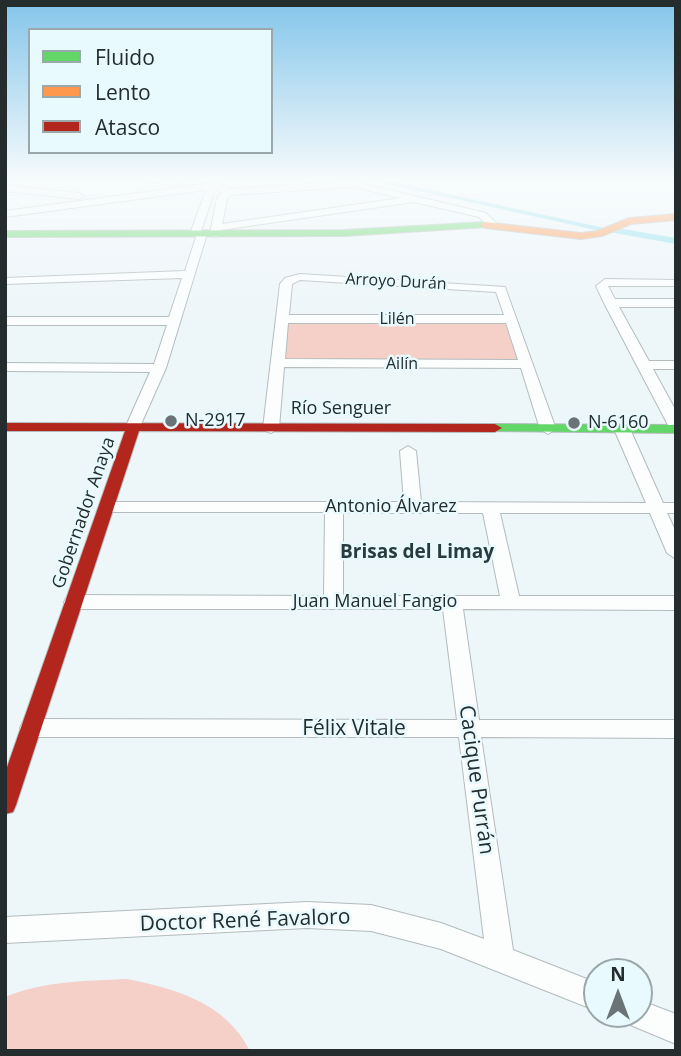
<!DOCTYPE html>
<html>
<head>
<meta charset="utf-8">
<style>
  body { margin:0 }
  #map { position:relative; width:681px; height:1056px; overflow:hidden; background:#edf6f9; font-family:"Open Sans",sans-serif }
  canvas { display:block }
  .frame { position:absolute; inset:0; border:7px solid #242c2e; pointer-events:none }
  .legend { position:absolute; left:28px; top:28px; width:245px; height:126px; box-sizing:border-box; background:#e8fafe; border:2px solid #9aa8ab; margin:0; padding:9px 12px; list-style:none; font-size:21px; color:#242c2e }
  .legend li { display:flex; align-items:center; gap:14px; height:35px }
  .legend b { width:35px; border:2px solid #9aa8ab }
  .north { position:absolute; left:583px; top:958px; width:70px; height:70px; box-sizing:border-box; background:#e8fafe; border:2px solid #9aa8ab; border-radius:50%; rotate:0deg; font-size:19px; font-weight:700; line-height:28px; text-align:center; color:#242c2e }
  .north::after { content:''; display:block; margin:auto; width:24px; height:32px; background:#6a7375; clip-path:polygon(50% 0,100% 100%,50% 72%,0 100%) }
</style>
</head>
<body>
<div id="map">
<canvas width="681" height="1056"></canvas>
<div class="frame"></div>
<ul class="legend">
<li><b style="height:9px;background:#63d668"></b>Fluido</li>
<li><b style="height:9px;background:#ff974d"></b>Lento</li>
<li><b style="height:9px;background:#b3261e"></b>Atasco</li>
</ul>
<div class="north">N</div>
</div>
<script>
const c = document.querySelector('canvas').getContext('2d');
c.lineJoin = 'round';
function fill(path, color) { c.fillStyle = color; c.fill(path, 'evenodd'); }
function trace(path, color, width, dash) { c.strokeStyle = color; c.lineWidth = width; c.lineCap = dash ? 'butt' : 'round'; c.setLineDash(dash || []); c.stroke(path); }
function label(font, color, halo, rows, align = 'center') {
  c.font = font + ' "Open Sans",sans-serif'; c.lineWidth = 5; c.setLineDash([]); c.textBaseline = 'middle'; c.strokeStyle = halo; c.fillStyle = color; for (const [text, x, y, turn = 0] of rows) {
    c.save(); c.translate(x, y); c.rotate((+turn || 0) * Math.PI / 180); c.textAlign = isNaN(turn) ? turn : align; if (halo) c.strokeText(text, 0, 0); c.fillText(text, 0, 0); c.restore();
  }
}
fill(new Path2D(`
  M289,322L505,323L518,360H285L286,324Z
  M127,979C177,989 226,1003 250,1051H5V997C43,981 86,981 127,979Z`), '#f4d0c9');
fill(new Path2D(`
  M370,180H383L605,228L600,231Z
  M612,227L676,238V244L609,232V228Z`), '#8ddeee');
const street = new Path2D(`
  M140,180H171L184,183L179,186Z
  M352,181L486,213L498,225L489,227L479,217L414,202L221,230L219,236L215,237L210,234L217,198L222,193L215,190L201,231L207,234L166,368L138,431L133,433L125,428L150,372L5,371V363L154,364L167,325H5V317H169L182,278L5,284V278L185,271L196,237L190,234L206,190L5,217V211L220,182L229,189ZM352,187L401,198L222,224L227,199L231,195Z
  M5,185L79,193L84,196L79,199L5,191Z
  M300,274L505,287L556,429L548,434L540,429L521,368L284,367L279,428L271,433L266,431L263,428L280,284L285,278ZM300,280L496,292L504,315H289L292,284ZM288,323H506L518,360L285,359Z
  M605,279L676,280V286H608L615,299H676V307H619L649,361H676V369H653L676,411V429L668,425L604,303L596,286Z
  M622,424L630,429L663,503H676V513H667L676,532V559L667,553L650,513H500L519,596H676V610L463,609L479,720H676V738L481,737L513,950L597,983V1011L441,949L371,931L307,928L5,943V917L307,902L371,905L441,923L484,939L459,737H31L23,734L20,728L23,722L31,719L457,720L443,609H74L67,607L64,602L67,597L74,595L324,596L325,512H107L99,507L107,502H404L400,451L408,446L416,451L421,502L646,503L614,429ZM343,513H483L500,596H343Z
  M639,1000L676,1014V1044L628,1024L623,1014H639Z`);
const fast = new Path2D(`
  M485,222L488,223V227L344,236L5,237V231L344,230Z
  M495,424L676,425V433L490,431L488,428Z`);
const slow = new Path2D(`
  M676,214V220L631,224L602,236L581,239L485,228L480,225L485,222L581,233L597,231L629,218Z`);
const jam = new Path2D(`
  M5,423L495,424L502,428L495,432L139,431L16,805L13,812L5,814V773L125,431H5Z`);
trace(street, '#b3bbbd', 2);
trace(fast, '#b3bbbd', 2);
trace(slow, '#b3bbbd', 2);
trace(jam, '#b3bbbd', 2);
fill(street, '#fcfefe');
fill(fast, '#63d668');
fill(slow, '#ff974d');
fill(jam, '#b3261e');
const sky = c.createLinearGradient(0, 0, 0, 327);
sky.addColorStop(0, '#83c5ea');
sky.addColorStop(0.55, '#f7fbfc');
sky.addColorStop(1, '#f7fbfc00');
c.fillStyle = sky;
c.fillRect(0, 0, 681, 327);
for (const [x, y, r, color] of [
  [171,421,7,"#6a7375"],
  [574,423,7,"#6a7375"]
]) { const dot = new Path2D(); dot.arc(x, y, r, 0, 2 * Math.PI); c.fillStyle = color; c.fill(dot); trace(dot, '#e8fafe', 2.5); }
label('16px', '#242c2e', '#e8fafe', [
  ["Arroyo Durán",396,282,3],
  ["Lilén",397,319],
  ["Ailín",402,364]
]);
label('18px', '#242c2e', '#e8fafe', [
  ["Río Senguer",341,409],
  ["Antonio Álvarez",391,507],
  ["Gobernador Anaya",84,513,-71],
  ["Juan Manuel Fangio",375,602]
]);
label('18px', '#242c2e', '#e8fafe', [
  ["N-2917",185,421],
  ["N-6160",588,423]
], 'left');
label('bold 19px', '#293b3f', '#e8fafe', [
  ["Brisas del Limay",417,553]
]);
label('21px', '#242c2e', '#e8fafe', [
  ["Félix Vitale",354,729],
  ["Cacique Purrán",476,780,82],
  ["Doctor René Favaloro",245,921,-2]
]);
</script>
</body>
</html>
